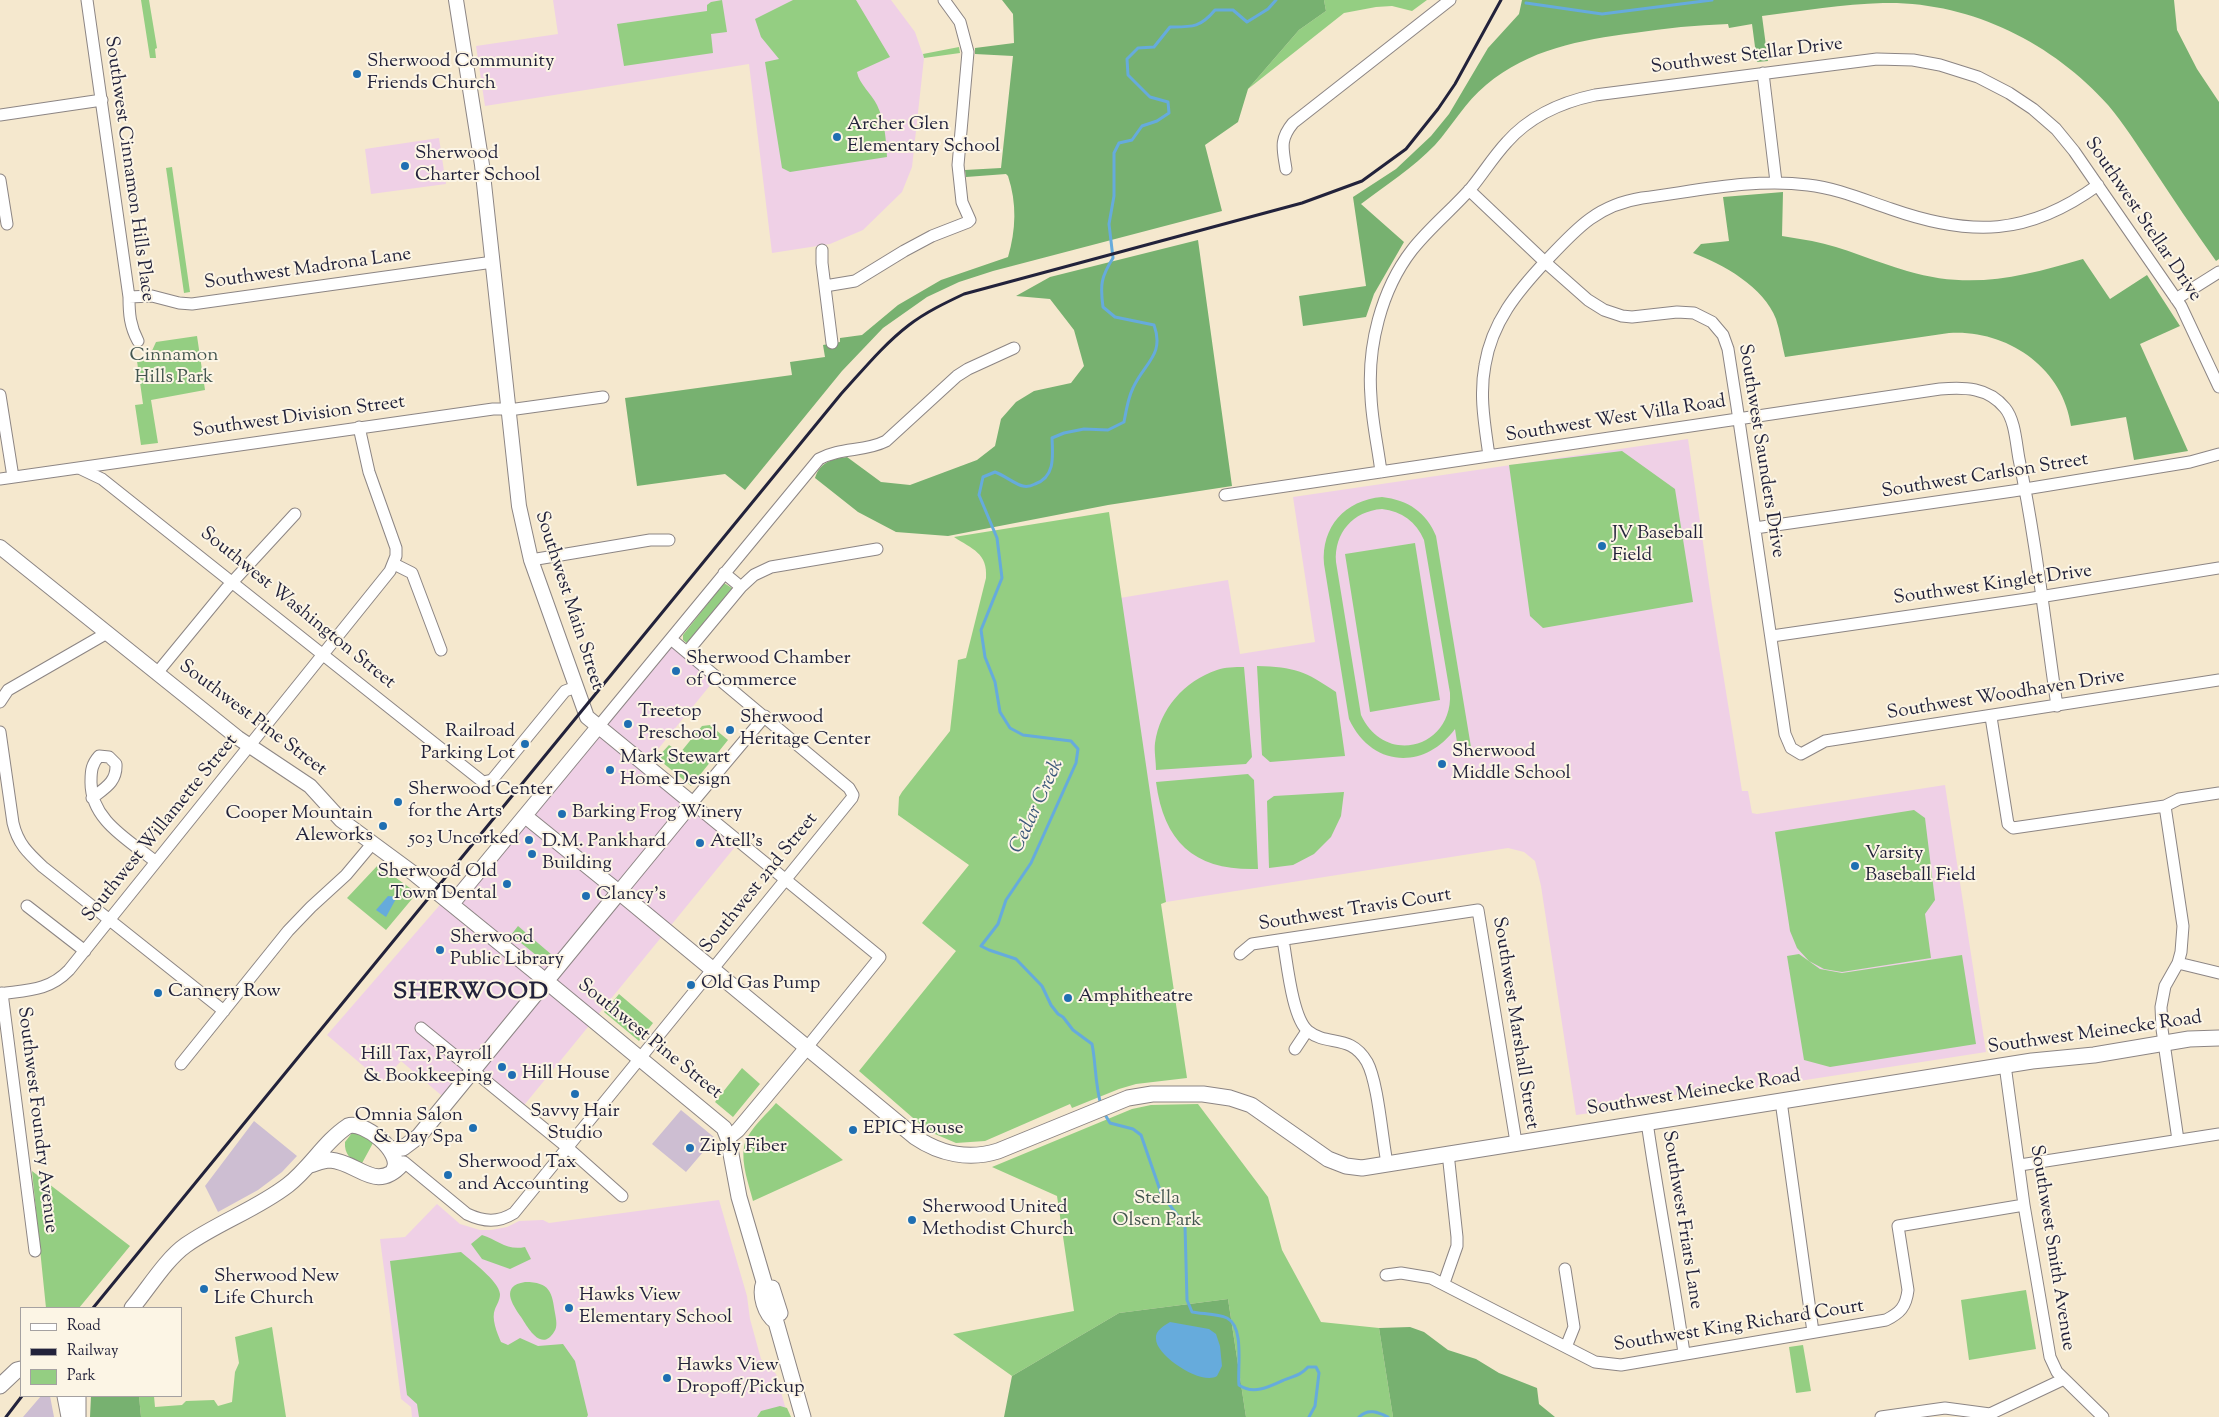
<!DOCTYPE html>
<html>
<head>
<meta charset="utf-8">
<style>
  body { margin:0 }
  #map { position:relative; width:2219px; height:1417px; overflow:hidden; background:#f5e8ce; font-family:"Sorts Mill Goudy",serif }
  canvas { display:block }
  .legend { position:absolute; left:20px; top:1307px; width:162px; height:90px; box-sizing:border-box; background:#fcf5e5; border:1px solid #a5a1a1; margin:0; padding:6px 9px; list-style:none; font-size:15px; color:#22223b }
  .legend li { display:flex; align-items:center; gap:10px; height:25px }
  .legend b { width:25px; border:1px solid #a5a1a1 }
</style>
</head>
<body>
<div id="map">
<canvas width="2219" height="1417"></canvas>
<ul class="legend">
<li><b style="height:6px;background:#fff"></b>Road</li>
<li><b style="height:6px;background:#22223b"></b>Railway</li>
<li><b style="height:14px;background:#94ce82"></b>Park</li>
</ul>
</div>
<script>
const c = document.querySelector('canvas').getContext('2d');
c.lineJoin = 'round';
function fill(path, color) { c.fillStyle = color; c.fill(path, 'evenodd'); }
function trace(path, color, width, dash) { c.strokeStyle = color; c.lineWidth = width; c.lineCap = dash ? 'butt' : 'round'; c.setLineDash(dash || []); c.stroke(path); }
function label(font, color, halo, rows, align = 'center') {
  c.font = font + ' "Sorts Mill Goudy",serif'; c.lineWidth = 4; c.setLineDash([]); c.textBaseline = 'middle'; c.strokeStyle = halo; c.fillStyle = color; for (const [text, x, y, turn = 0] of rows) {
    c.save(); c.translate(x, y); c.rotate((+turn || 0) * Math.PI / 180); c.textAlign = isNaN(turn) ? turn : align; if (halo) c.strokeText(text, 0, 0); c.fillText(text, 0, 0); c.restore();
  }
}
fill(new Path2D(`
  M553,0H891L915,32L924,58L912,167L902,192L863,230L830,244L772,253L749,64L485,106L476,46L558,34Z
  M439,138L446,184L371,194L365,149Z
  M1688,439L1712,605L1742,791H1748L1752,813L1757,814L1945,785L1986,1052L1754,1088L1732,1086L1624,1103L1619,1109L1576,1115L1541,886L1535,861L1524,852L1508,848L1166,902L1120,598L1228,580L1240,654L1315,642L1293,497Z
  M675,634L717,677L645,765L739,842L521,1109L473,1070L448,1101L401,1061L382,1082L327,1035Z
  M719,1200L747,1296L750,1319L761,1359L776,1374L788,1417H412L411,1407L401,1399L380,1239L405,1237L437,1204L460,1224L480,1230H491L507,1227L519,1221L543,1220L549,1223Z`), '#efd0e6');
fill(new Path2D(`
  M681,1110L715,1138L686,1172L652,1144Z
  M254,1121L297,1156L282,1172L258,1190L218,1212L205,1186Z
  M41,1396H50L54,1417H23Z`), '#cdbed2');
fill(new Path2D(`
  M141,0H149L157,48L155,49L156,58H150Z
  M722,0L727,32L711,34L713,53L624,66L617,24L707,11V5L711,2Z
  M793,0H856L890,57L857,72C859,84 872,94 877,105C885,121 886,140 887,157L790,172L782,168L765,62L779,59L761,37L755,19Z
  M1324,0H1427L1412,11L1392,6L1376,7L1344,13L1248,89L1299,30L1326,11Z
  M959,47L960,53L924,58L923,54Z
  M172,167L190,292L184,293L166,168Z
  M197,336L205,390L151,400L158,443L141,445L135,405L143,404L137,361L150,355L156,342Z
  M1622,451L1675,489L1693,602L1543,628L1530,616L1509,465Z
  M1382,497C1408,500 1426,512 1436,536L1471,747L1458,749L1455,729C1424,771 1371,767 1349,719L1324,564C1321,527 1345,500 1382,497ZM1382,509C1402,511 1416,522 1424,540L1450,693C1453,749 1384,766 1361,715L1336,562C1334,533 1353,511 1382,509Z
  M1109,512L1166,902L1161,904L1187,1078L1136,1084L1119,1089L1072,1108L1070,1104L985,1141L956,1143L928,1131L859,1071L956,951L922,923L969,865L898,815L899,797L902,792L950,731L958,660L966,658L986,578C988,553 972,549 954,537Z
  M1415,543L1440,700L1370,712L1345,554Z
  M724,583L735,590L688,644L683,640V635Z
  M1257,666C1295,667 1305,671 1336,692L1345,756L1270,762L1262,755Z
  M1244,667L1252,757L1246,764L1156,770C1156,761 1154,751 1155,743C1160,709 1184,681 1217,670C1225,667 1235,667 1244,667Z
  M710,725L728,740L691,786L657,758L669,745L680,753L702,726Z
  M1248,774L1254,780L1258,869C1196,871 1164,844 1156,782Z
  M1344,792L1341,816L1331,837L1314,854L1293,865L1269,868L1267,801L1274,796Z
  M1914,810L1925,818L1935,900L1925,914L1931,958L1842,972L1824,969L1809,961L1797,948L1790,931L1775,832Z
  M378,865L417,893L386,930L347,898Z
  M518,926L552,955L546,963L511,935Z
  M1799,954L1820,969L1842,973L1962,955L1976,1044L1830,1067L1804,1060L1787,956Z
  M619,994L653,1023L639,1041L604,1012Z
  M742,1068L760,1084L733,1117L715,1102Z
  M776,1103L843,1160L753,1201C749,1185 741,1164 744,1147C747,1131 766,1115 776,1103Z
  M1198,1104L1268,1197L1282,1250L1321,1322L1379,1328L1393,1417H1246L1228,1299L1119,1313L1012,1376L953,1334L1074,1311L1057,1196L992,1167L1132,1109L1151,1105Z
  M352,1133H359L373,1143L361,1165C351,1160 344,1154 345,1142Z
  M32,1171L130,1246L79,1308H46Z
  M482,1235C498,1240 507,1251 525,1247L531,1259L510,1269L482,1259L471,1244Z
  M461,1252C471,1261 499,1281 500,1294C500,1300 497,1304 495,1309C491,1318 497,1333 501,1342L508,1345L520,1338L538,1346L563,1344L575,1361L588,1415L587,1417H419L417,1404L407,1395L390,1261Z
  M525,1282C550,1282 552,1292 555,1313C556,1319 558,1327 554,1332C541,1353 527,1326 521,1317C512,1304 500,1286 525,1282Z
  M2026,1290L2036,1349L1969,1360L1961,1300Z
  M272,1327L286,1417H141L139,1396H154L155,1407L182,1405L186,1401L214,1400L218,1406L232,1402L235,1372L239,1363L235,1337Z
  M1803,1345L1811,1391L1796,1393L1789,1347Z
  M780,1406L787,1408L791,1417H757L761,1411Z`), '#94ce82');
fill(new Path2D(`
  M1002,0H1324L1326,11L1299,30L1248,89L1238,122L1205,145L1222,211L993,271L959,282L927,297L883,328L842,371L745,490L725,474L637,486L625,398L792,375L790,362L825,357L823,345L840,342V338L862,335L898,305L941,280L1008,257C1016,230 1017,203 1008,176L1006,174L966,177L965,170L1001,168L1013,56L975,54V48L1014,43L1013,14Z
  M1522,0H2174L2177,30L2197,69L2219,102V259L2216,261C2194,230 2173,199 2152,167C2138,146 2124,124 2108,105C2052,42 1969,1 1883,3C1843,4 1802,11 1762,16L1768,61L1757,62L1752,24L1729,28L1728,24C1696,25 1666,28 1634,33C1580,40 1529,49 1486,85C1465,102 1453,125 1435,145C1413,168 1386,185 1361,204L1404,242L1374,294L1366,317L1303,326L1299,296L1366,286L1353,197L1396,169L1431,136L1449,114L1488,48L1519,14Z
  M1783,192L1782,236C1792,238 1802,239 1812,241C1844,247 1875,262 1907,271C1971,290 2021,277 2083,259L2110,299L2147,275L2180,326L2140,344L2188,451L2134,460L2126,417L2071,426C2063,367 2006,329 1949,333L1785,357C1782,345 1780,331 1776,319C1764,287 1723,264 1693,253L1701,244L1729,241L1723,197Z
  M1198,240L1232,486L1108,505L948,536L896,532L858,512L815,478C820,462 832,459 847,457L881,482L910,485L977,460L995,446L1001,419L1016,402L1034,391L1071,383L1084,366L1074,330L1050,299L1016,296L1050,277Z
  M1228,1299L1246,1417H1004L1012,1376L1119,1313Z
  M1410,1327L1424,1332L1448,1350L1476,1359L1499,1373L1537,1388L1539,1404L1555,1417H1393L1379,1328Z
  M91,1396H139L141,1417H90Z`), '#77b170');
fill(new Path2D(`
  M388,896L397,897L386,917L376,910Z
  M1170,1322L1209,1329L1216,1334L1220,1346L1222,1366L1217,1376C1202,1386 1156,1356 1156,1339C1155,1330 1164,1326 1170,1322Z`), '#66abdc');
trace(new Path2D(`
  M1526,3L1602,14L1712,0
  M1101,1105C1095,1085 1096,1064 1092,1044L1073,1030L1063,1017L1058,1014L1051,1005L1042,986L1016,959L989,950L981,946L998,924L1006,900L1031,863L1076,763L1078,749L1071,741L1023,735L1010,728L1000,712L995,682L985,657L981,630L1002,578L997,538L979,495L983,477L995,472C1004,475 1016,485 1023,486C1027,487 1031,486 1035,484C1055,477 1053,457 1052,438L1064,433L1084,429L1108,430L1124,422C1126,411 1128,398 1133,388C1144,363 1165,355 1154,325L1115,317L1103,307C1100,285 1101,277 1113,258L1109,224L1114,196V153L1119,143L1132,140L1142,126L1157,121L1169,113L1168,102L1150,97L1128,75L1127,59L1138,48L1154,47L1170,27C1192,27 1200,28 1215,10H1233L1247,22L1268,9L1276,0
  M1104,1113L1110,1123L1133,1129L1141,1135L1161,1193L1185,1226L1187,1300L1192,1312C1203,1314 1218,1314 1227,1318C1245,1327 1237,1370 1239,1385C1253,1395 1269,1387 1284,1380C1293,1376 1300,1376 1308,1367H1316L1319,1373L1315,1406L1309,1417
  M1359,1417C1368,1408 1378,1412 1388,1417`), '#66abdc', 3);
const minor = new Path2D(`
  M87,0L129,297C129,314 130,326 138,341
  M1763,73L1776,182
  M0,115L102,100
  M1286,169C1283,149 1279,140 1293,123L1450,0
  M0,180L7,224
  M1469,190L1545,262L1588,300L1604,310L1622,316L1632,317L1677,312L1694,313L1712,322L1723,335L1728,349L1737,407L1785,734L1791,748L1801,754L1825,741L2219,680
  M822,250V263L832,343
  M825,286L855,281L904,251L932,236L968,222L970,220L962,202L958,165L968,52L960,22L944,0
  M129,297L152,296L179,303L192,304L493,262
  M2176,299L2219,272
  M0,395L13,477
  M1489,456C1485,426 1479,396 1485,365C1492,322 1517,292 1546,261C1576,229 1597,205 1642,198C1697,191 1753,178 1808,185C1836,188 1864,200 1891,209C1971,237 2028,236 2098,185
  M79,468L102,479L483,782L492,780L565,691L576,687
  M1381,472C1378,447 1372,422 1371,397C1367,347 1381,290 1412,250C1430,227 1453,209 1472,187C1484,172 1494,156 1507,142C1530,116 1562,102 1595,95L1877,59L1913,60L1940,65L1978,77L2009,93L2033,109L2056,129L2074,151L2181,306L2219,387
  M0,479L493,409H516L603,397
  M1225,495L1940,389C1964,387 1988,387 2005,408C2015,420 2016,443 2019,459C2036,540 2045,624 2057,706
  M1755,528L2013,491L2190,462L2219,454
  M531,560L650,540H669
  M394,564L412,573L441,650
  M724,573L741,587L754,575L771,567L877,549
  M1772,636L2027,599L2219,568
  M687,652L741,587
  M157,673L226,589L295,514
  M0,702L8,690L107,633
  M765,716L692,803L880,957L808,1046
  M1991,717L2008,824L2013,828L2165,806L2179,799L2219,793
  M598,727L819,459C841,447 865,452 886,441L957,376L968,369L1014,348
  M0,732L13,823C18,844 28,853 43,867L224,1011
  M92,798C105,788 117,782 116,764L109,757L99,756C92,764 91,770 91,781C90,820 129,840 156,862
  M2165,806L2183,926L2181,952L2178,963L2165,986L2161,1007L2162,1029L2178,1140
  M27,906L85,951
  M1283,940C1287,961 1292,1018 1308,1031C1328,1047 1350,1033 1367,1062C1378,1082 1382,1138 1387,1163
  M1240,954L1252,944L1478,910L1516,1142
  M2178,963L2219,973
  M2,993L35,1251
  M0,994C27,990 49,991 69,970L390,571L396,556V548L369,472L359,427
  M421,1028L568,1148L622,1196
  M1295,1049L1307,1031
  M181,1064L288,931L311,907L346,875L372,844
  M2005,1065L2024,1205L2050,1357L2057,1372L2103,1417
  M1781,1101L1813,1332
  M1647,1122C1658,1199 1673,1275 1684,1353
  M404,1162L467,1214C484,1222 498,1223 514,1213L852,798L853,795L849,788L671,639
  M2020,1165L2219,1134
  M1565,1269L1574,1327L1566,1347
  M1386,1275L1401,1273L1431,1278L1595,1362L1621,1365L1886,1320C1900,1313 1906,1307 1908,1290L1898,1226L2024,1205
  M1444,1283L1457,1246V1237L1448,1153
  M1881,1417L1945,1408L1990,1414L2064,1379`);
const tertiary = new Path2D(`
  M456,0L482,165L519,506L531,560L587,717L692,803L619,892L525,816
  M0,547L238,738L310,786L341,820L413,873L546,981
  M452,904L598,727
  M728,1138L738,1130L808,1046`);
const secondary = new Path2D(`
  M546,981L724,1128L728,1138L739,1197L764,1282C759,1295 765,1314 776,1322L803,1417
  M391,1149L403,1148L419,1136L619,892L915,1137C940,1154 969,1160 998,1151L1128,1098L1152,1094H1203L1230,1098L1251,1105L1328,1159L1346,1166L1362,1168L2032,1061L2094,1055L2189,1039L2219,1038
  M310,1165C317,1163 323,1160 330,1160C359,1162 375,1194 402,1164
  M772,1288L780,1313
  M132,1308C148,1289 166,1259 186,1245C219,1222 257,1209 288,1185C310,1168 325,1141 348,1126C363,1120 403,1152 394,1169
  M0,1386L17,1370L21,1369
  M65,1396L69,1417
  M78,1417V1396`);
trace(minor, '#8c8584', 13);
trace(tertiary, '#8c8584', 16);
trace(secondary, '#8c8584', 17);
trace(minor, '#fff', 11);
trace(tertiary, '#fff', 14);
trace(secondary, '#fff', 15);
trace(new Path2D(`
  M93,1308L841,394C863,370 883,345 909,325C926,312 945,303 964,294L1302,203L1362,181L1406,149L1438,109L1455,84L1501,0
  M6,1417L22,1396`), '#22223b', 3);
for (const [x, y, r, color] of [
  [357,74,5,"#1f6fb2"],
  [837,137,5,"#1f6fb2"],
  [405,166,5,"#1f6fb2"],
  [1602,546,5,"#1f6fb2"],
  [676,671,5,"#1f6fb2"],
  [628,724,5,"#1f6fb2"],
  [730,730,5,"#1f6fb2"],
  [525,744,5,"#1f6fb2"],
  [1442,764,5,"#1f6fb2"],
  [610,770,5,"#1f6fb2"],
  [398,802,5,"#1f6fb2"],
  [562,814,5,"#1f6fb2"],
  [383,826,5,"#1f6fb2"],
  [529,840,5,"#1f6fb2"],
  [700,843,5,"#1f6fb2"],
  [532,854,5,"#1f6fb2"],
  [1855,866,5,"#1f6fb2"],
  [507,884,5,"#1f6fb2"],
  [586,896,5,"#1f6fb2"],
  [440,950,5,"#1f6fb2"],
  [691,985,5,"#1f6fb2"],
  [158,993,5,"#1f6fb2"],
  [1068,998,5,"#1f6fb2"],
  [502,1067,5,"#1f6fb2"],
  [512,1075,5,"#1f6fb2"],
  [575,1094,5,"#1f6fb2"],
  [473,1128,5,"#1f6fb2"],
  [853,1130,5,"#1f6fb2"],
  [690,1148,5,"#1f6fb2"],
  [448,1175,5,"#1f6fb2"],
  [912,1220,5,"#1f6fb2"],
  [204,1289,5,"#1f6fb2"],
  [569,1308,5,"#1f6fb2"],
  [667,1378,5,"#1f6fb2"]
]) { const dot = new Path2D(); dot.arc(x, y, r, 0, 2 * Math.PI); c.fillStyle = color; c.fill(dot); trace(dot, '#fcf5e5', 2); }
label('19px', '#22223b', '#fcf5e5', [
  ["Southwest Stellar Drive",1747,57,-7],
  ["Southwest Cinnamon Hills Place",128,169,82],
  ["Southwest Stellar Drive",2142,220,56],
  ["Southwest Madrona Lane",308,270,-8],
  ["Southwest Division Street",299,418,-8],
  ["Southwest West Villa Road",1616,420,-9],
  ["Southwest Saunders Drive",1760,451,81],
  ["Southwest Carlson Street",1985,477,-9],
  ["Southwest Kinglet Drive",1993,586,-8],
  ["Southwest Main Street",568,601,72],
  ["Southwest Washington Street",297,609,39],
  ["Southwest Woodhaven Drive",2006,696,-9],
  ["Southwest Pine Street",252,719,37],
  ["Southwest Willamette Street",161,829,-51],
  ["Southwest 2nd Street",760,884,-51],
  ["Southwest Travis Court",1355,911,-9],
  ["Southwest Marshall Street",1514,1023,81],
  ["Southwest Meinecke Road",2095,1034,-8],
  ["Southwest Pine Street",649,1040,39],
  ["Southwest Meinecke Road",1694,1094,-9],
  ["Southwest Foundry Avenue",36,1120,83],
  ["Southwest Friars Lane",1681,1220,81],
  ["Southwest Smith Avenue",2051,1248,81],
  ["Southwest King Richard Court",1739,1327,-9]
]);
label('19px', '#22223b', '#fcf5e5', [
  ["Sherwood Community",367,63],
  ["Friends Church",367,85],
  ["Archer Glen",847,126],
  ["Elementary School",847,148],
  ["Sherwood",415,155],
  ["Charter School",415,177],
  ["JV Baseball",1612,535],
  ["Field",1612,557],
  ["Sherwood Chamber",686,660],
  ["of Commerce",686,682],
  ["Treetop",638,713],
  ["Preschool",638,735],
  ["Sherwood",740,719],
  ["Heritage Center",740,741],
  ["Railroad",515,733,"right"],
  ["Parking Lot",515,755,"right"],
  ["Sherwood",1452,753],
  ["Middle School",1452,775],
  ["Mark Stewart",620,759],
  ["Home Design",620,781],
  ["Sherwood Center",408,791],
  ["for the Arts",408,813],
  ["Barking Frog Winery",572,814],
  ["Cooper Mountain",373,815,"right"],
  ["Aleworks",373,837,"right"],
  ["503 Uncorked",519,840,"right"],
  ["D.M. Pankhard",542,843],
  ["Building",542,865],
  ["Atell's",710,843],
  ["Varsity",1865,855],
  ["Baseball Field",1865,877],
  ["Sherwood Old",497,873,"right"],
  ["Town Dental",497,895,"right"],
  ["Clancy's",596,896],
  ["Sherwood",450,939],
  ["Public Library",450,961],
  ["Old Gas Pump",701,985],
  ["Cannery Row",168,993],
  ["Amphitheatre",1078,998],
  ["Hill Tax, Payroll",492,1056,"right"],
  ["& Bookkeeping",492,1078,"right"],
  ["Hill House",522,1075],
  ["Savvy Hair",575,1113,"center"],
  ["Studio",575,1135,"center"],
  ["Omnia Salon",463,1117,"right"],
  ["& Day Spa",463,1139,"right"],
  ["EPIC House",863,1130],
  ["Ziply Fiber",700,1148],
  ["Sherwood Tax",458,1164],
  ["and Accounting",458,1186],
  ["Sherwood United",922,1209],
  ["Methodist Church",922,1231],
  ["Sherwood New",214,1278],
  ["Life Church",214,1300],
  ["Hawks View",579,1297],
  ["Elementary School",579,1319],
  ["Hawks View",677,1367],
  ["Dropoff/Pickup",677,1389]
], 'left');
label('19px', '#445650', '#fcf5e5', [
  ["Cinnamon",174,357],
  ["Hills Park",174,379],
  ["Stella",1157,1200],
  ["Olsen Park",1157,1222]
]);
label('italic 20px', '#3d597b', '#fcf5e5', [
  ["Cedar Creek",1038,807,-65]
]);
c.letterSpacing = '1px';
label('bold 24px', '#22223b', '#fcf5e5', [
  ["SHERWOOD",471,994]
]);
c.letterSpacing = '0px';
</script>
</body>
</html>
